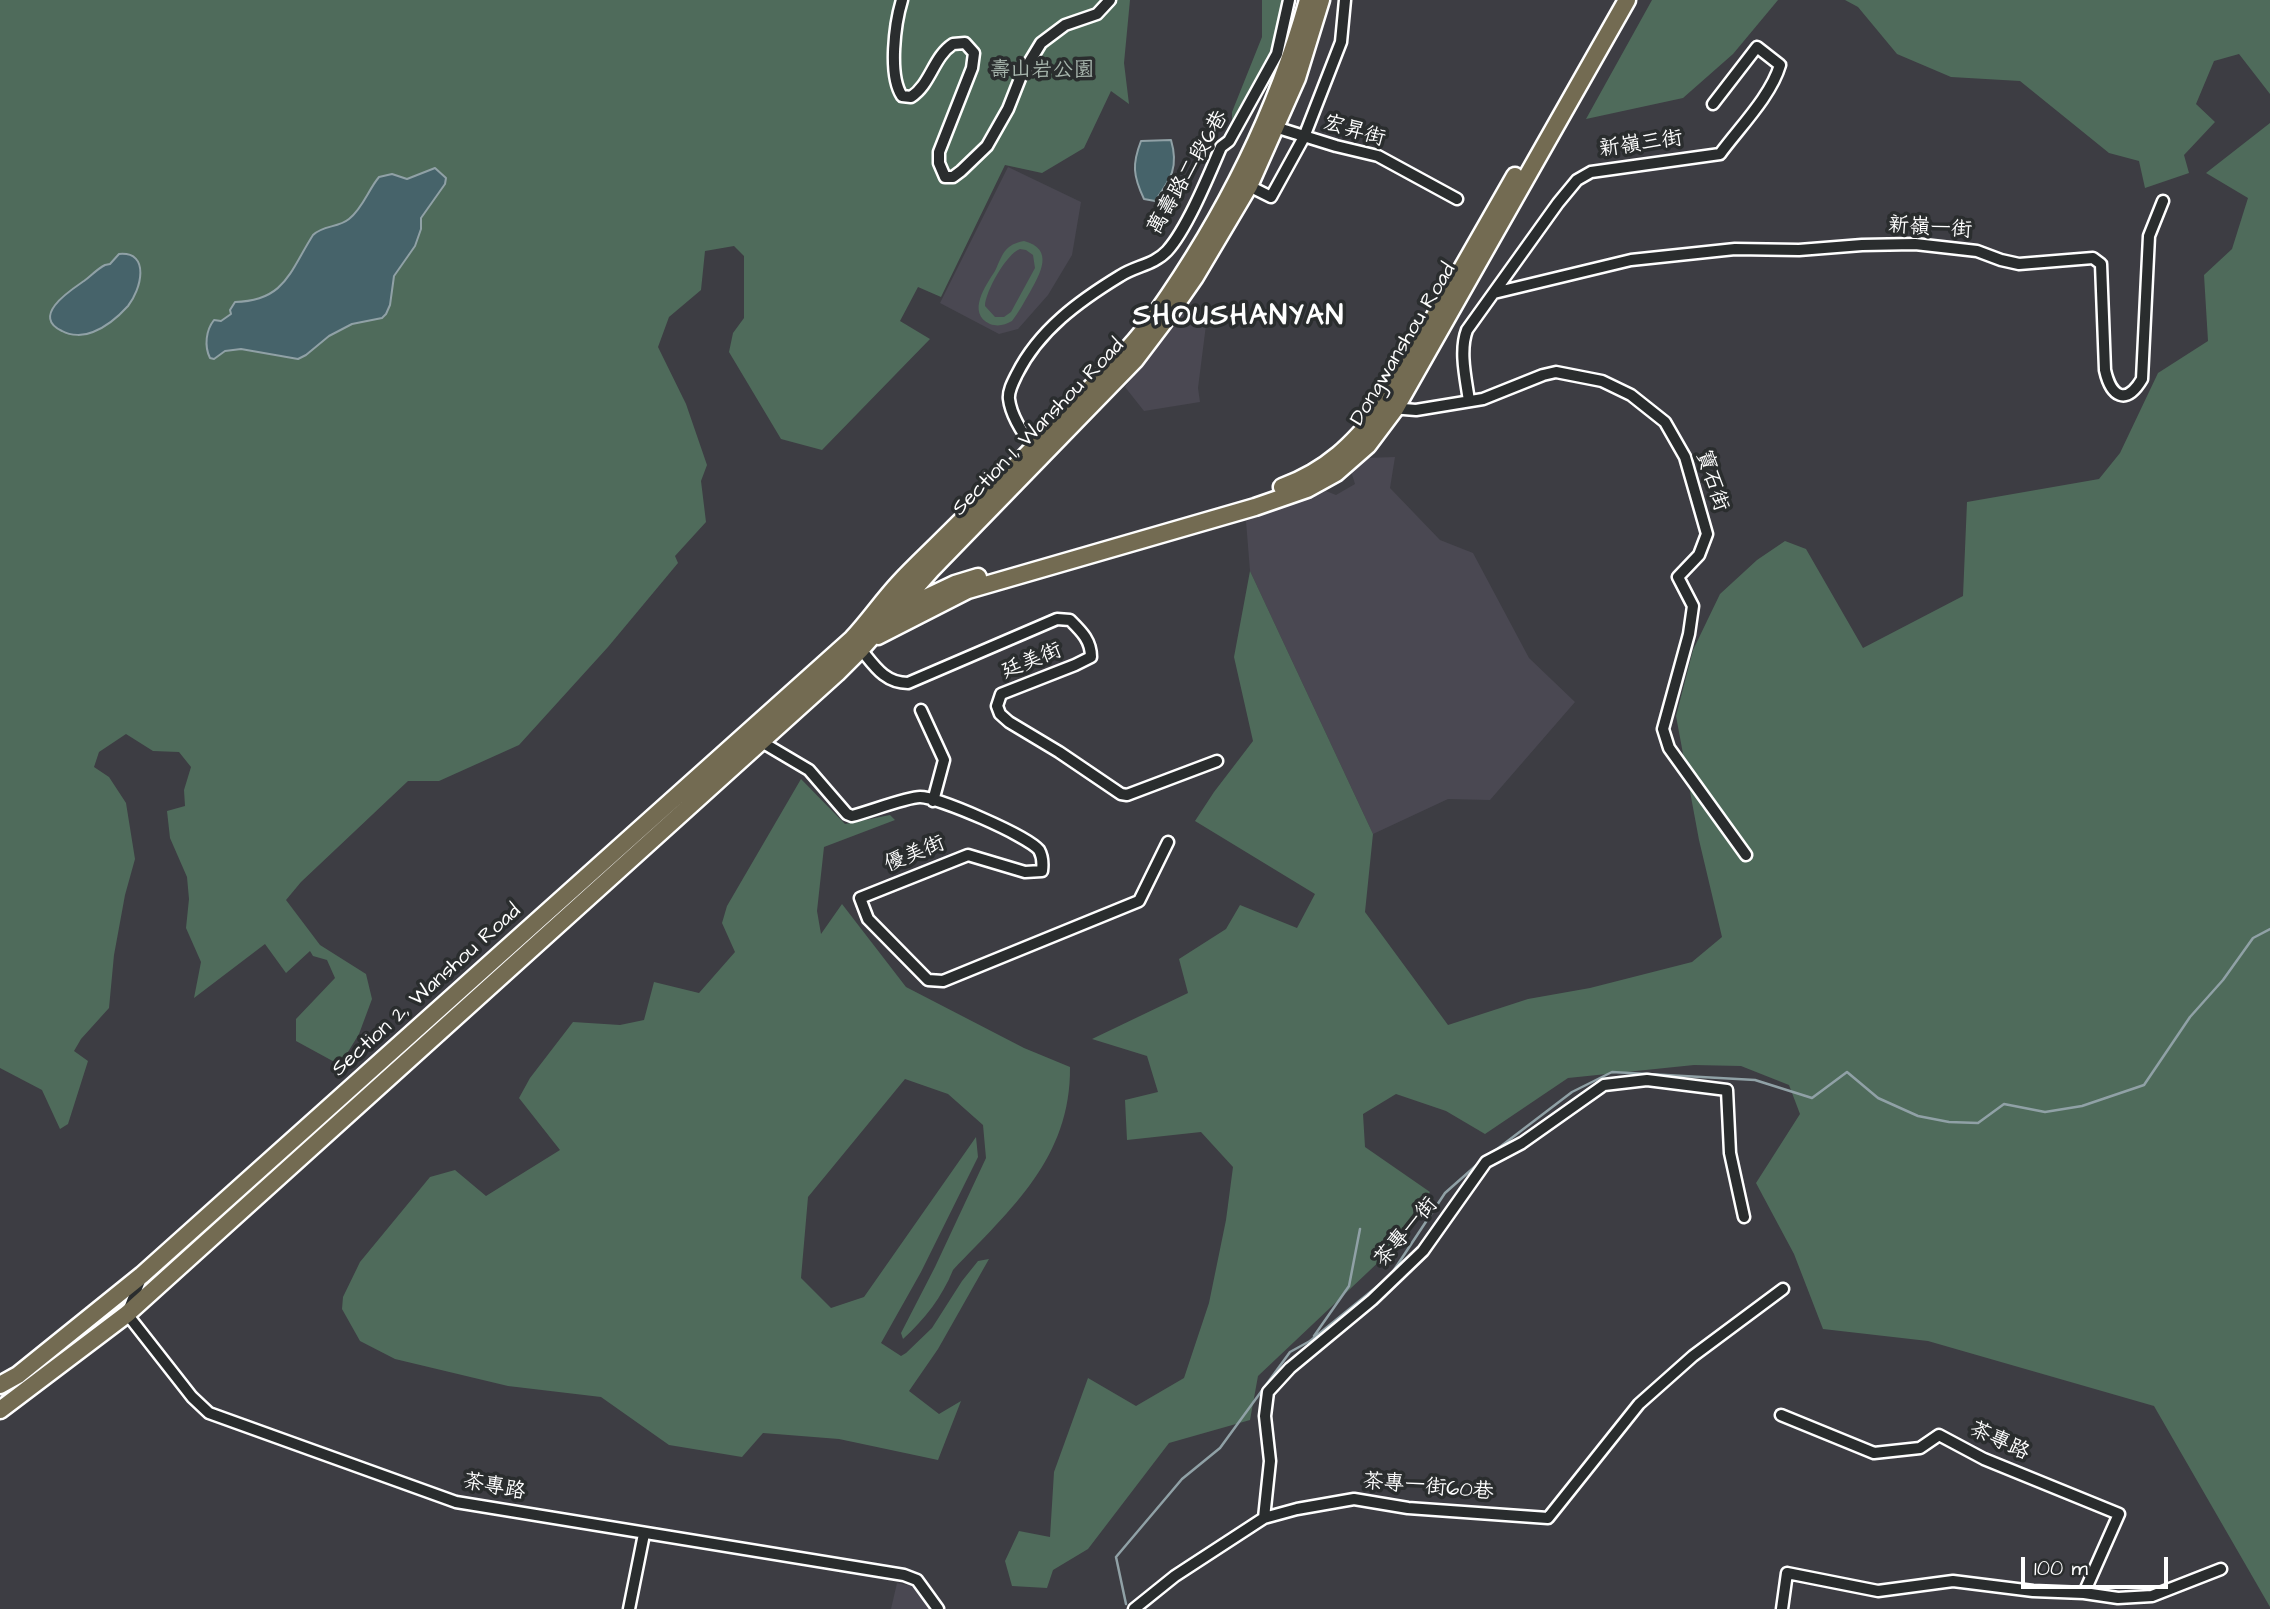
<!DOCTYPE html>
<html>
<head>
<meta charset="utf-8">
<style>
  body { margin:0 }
  #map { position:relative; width:2270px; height:1609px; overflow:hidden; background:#3d3d43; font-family:"Architects Daughter",sans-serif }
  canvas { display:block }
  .scale { position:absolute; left:2021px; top:1557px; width:147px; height:32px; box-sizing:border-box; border:4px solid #fff; border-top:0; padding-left:9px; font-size:21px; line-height:24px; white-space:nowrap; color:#fff; -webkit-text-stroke:5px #2a2d2e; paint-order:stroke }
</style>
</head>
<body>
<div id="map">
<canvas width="2270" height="1609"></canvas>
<div class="scale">100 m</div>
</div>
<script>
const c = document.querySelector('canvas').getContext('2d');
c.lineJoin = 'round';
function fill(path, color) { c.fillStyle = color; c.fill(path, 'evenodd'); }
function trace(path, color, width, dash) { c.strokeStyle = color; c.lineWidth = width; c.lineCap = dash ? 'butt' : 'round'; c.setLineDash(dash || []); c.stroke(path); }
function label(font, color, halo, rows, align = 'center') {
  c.font = font + ' "Architects Daughter","LXGW WenKai TC",sans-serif'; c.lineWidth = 7; c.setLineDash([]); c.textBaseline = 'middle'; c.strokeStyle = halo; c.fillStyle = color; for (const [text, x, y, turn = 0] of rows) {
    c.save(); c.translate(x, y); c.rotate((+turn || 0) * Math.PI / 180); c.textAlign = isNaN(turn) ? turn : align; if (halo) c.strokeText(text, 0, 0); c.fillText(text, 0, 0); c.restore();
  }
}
fill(new Path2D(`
  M1008,167L1081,202L1072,255L1048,295L1018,329L999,334L940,303Z
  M1180,313L1206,325L1198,388L1200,402L1144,411L1125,387Z
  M1395,457L1390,488L1440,540L1473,553L1529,658L1575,702L1490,800L1448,799L1373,834L1250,571L1246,521L1326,491L1336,495L1355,484L1351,471L1366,458Z
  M897,1583L912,1586L931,1609H891Z`), '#4a4852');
fill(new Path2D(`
  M0,0H1130L1124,63L1129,104L1111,91L1084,148L1042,173L1005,165L941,297L918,287L900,321L930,339L822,450L781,439L729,352L733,333L744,318V256L734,246L705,251L701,290L669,317L658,347L686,404L707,465L701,481L706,522L675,556L678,563L608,647L519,745L439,781H408L301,882L286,900L320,945L366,974L372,999L359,1034L340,1065L296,1041V1019L335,978L327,960L313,956L310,951L286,973L265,944L194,998L201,962L186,928L189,899L187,877L170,838L167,811L185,806L184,790L191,767L179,752L153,751L126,734L99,752L94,767L109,777L126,803L135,859L125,895L114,955L109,1008L81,1039L74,1051L88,1061L68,1124L60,1129L42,1090L0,1068Z
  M1262,0H1284L1270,52L1232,121V112L1262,37Z
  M1652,0H1778L1733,54L1683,98L1586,119Z
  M1845,0H2270V94L2239,54L2214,61L2196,104L2215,122L2184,155L2189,173L2145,188L2139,161L2109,153L2020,81L1951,77L1897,54L1858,7Z
  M2270,123V1607L2154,1406L1928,1341L1823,1329L1794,1254L1756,1183L1800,1114L1789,1085L1741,1066L1694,1065L1568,1078L1485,1134L1446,1111L1396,1094L1363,1114L1365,1147L1430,1192L1386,1255L1258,1376L1250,1420L1169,1443L1088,1549L1053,1570L1047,1588L1012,1586L1005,1561L1019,1531L1050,1537L1054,1472L1088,1378L1136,1406L1184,1378L1209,1303L1226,1220L1233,1167L1201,1132L1127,1140L1125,1100L1158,1092L1147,1056L1092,1039L1188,993L1179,959L1226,929L1240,905L1297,928L1315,894L1195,821L1214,792L1253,741L1234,657L1250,571L1373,834L1365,912L1448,1025L1528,999L1590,988L1692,962L1722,937L1699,840L1676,716L1693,650L1720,594L1757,560L1785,541L1806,549L1863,648L1963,596L1967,502L2099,479L2120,453L2158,373L2208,341L2204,275L2232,249L2248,198L2206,173Z
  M1024,241C1055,249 1040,274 1030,292C1024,302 1019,312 1012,321C1005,325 998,327 990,324C966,313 986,285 995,271C999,263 1002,252 1009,247C1014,243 1019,242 1024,241ZM1020,249L1026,250L1033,255L1035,268L1011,312L1004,317H995L985,306C985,292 1007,253 1020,249Z
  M801,779L845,824L890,815L895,820L824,847L817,911L821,934L842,904L906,987L1024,1048L1070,1067C1071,1158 1011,1209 953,1270C942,1297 925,1319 903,1339L901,1333L935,1267L986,1158L983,1125L948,1094L905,1079L808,1197L801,1278L831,1308L864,1297L976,1137L978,1157L921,1272L881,1343L901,1356L906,1353L932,1328L962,1281L978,1261L989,1259L938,1349L909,1391L939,1414L961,1401L938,1460L839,1439L763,1433L742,1457L669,1445L601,1397L508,1386L395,1359L360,1341L342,1309L343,1297L360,1262L430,1177L455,1170L486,1196L560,1150L519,1098L530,1078L573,1022L620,1025L644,1020L654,982L699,993L735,952L722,923L727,906Z`), '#4f6b5b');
const water = new Path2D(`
  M1171,140C1179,167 1171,179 1155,201L1144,199C1133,176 1132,164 1141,141Z
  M435,168L446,178L445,184L421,218V229L415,246L394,276L390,305L386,314L382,318L352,324L329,336L306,355L298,359L241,349L225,351L214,359L210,358C204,346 206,330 214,320L221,321L231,314L230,310L235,302C285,301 290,271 313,235C323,225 338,228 349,219C363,208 368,190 379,177L392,174L407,179Z
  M119,254C151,251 141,290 128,306C119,316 106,327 93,332C84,336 71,336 62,331C30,316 71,290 84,281C91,276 97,269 105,265L110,264Z`);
fill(water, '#46636a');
trace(water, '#90a1a6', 2);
trace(new Path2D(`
  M1488,1156L1572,1092L1612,1072L1755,1080L1812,1098L1847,1072L1878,1098L1918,1116L1949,1122L1978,1123L2004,1104L2045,1112L2082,1106L2144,1085L2190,1017L2223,980L2253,938L2270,929
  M1314,1336L1349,1286L1360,1229
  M1310,1341L1390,1276L1445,1193L1480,1162
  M1126,1604L1116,1557L1182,1479L1220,1448L1290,1352L1310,1341`), '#90a1a6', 2.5);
const street = new Path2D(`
  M902,0C895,23 888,75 902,96L911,97C931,84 933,57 953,44L965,43L974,53L972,68L939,152V163L945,177H953L961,171L987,146L1008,109L1021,76L1041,43L1065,25L1097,14L1110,0
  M1275,127L1336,146L1378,156L1457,199
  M1249,186L1271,197L1304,137L1341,42L1345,0
  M1494,293L1631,260L1735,249L1799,250L1862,245L1915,244L1977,251L2001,260L2019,264L2093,258L2101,264L2105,370C2111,397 2126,406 2142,379L2149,236L2163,201
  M1469,401C1466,379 1459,351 1467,330L1558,203L1577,180L1591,172L1720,154C1739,128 1771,96 1780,65L1757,47L1713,104
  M1391,408L1416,410L1483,399L1543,375L1556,372L1602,381L1631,395L1665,422L1685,457L1707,534L1699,555L1678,577L1693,606L1689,634L1663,729L1669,748L1746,855
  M1036,451C1025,437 1011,417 1009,399C1008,391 1013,382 1017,374C1039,330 1079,301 1120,276C1135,266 1154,265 1167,251C1187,229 1209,175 1221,147L1229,141L1277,54L1289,0
  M859,647C874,665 884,683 908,683L1057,619L1070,620C1081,631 1091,640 1091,657L1075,665L1001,694L997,706L1000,714L1009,722L1059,752L1121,794L1127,795L1217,761
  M921,710L944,760L933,801
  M760,741L809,770L847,814L852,816C868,812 907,797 920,797C938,797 1028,836 1039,850C1043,857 1043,863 1042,871L1025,872L968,855L860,898L868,919L928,980L943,981L1139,901L1168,842
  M141,1278L127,1314L192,1397L209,1413L456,1502L904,1575L917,1580L938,1609
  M1781,1415L1874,1453L1920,1448L1939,1435L1984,1459L2119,1514L2084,1593
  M1264,1518L1270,1461L1265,1416L1268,1392L1290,1368L1372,1300L1423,1251L1486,1162L1522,1143L1604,1085L1647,1080L1727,1090L1730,1153L1744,1217
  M629,1609L644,1534
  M1134,1609L1175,1576L1264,1518L1297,1509L1354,1499L1408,1508L1548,1518L1639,1404L1693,1356L1783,1289
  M1782,1609L1787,1573L1878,1591L1953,1581L2033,1591L2084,1593L2118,1598L2152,1596L2221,1569`);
const primary = new Path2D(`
  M1282,487C1328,470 1353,444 1383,407L1515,176
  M896,612L955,584L978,577
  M878,636L968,590L1255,507L1307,489L1336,473L1368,445L1395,409L1627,0
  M0,1385L18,1375L142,1275L852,639C869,621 883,600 900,582C913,568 927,555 941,541C989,494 1036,446 1082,397C1108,370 1135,344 1156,314C1223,219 1277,112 1308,0
  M0,1410L127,1314L837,673L861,649L931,570L1135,360L1163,323L1195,277L1249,186L1297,78L1321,0`);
trace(street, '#fff', 15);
trace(primary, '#fff', 21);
trace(street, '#2a2d2e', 10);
trace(primary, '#736b52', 16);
label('21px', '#a7b5ad', '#2a2d2e', [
  ["壽山岩公園",1042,72]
]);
label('21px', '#fff', '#2a2d2e', [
  ["宏昇街",1354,132,16],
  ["新嶺三街",1641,145,-8],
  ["萬壽路二段6巷",1189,173,-60],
  ["新嶺一街",1930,229,4],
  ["Dongwanshou Road",1404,345,-59],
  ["Section 1, Wanshou Road",1039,428,-46],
  ["寶石街",1711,481,72],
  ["廷美街",1032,662,-22],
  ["優美街",915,855,-22],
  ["Section 2, Wanshou Road",427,991,-42],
  ["茶專一街",1407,1233,-49],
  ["茶專路",1999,1442,25],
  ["茶專路",494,1488,11],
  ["茶專一街60巷",1428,1488,5]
]);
c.letterSpacing = '2px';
label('bold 28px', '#fff', '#2a2d2e', [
  ["SHOUSHANYAN",1239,318]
]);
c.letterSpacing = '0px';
</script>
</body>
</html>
